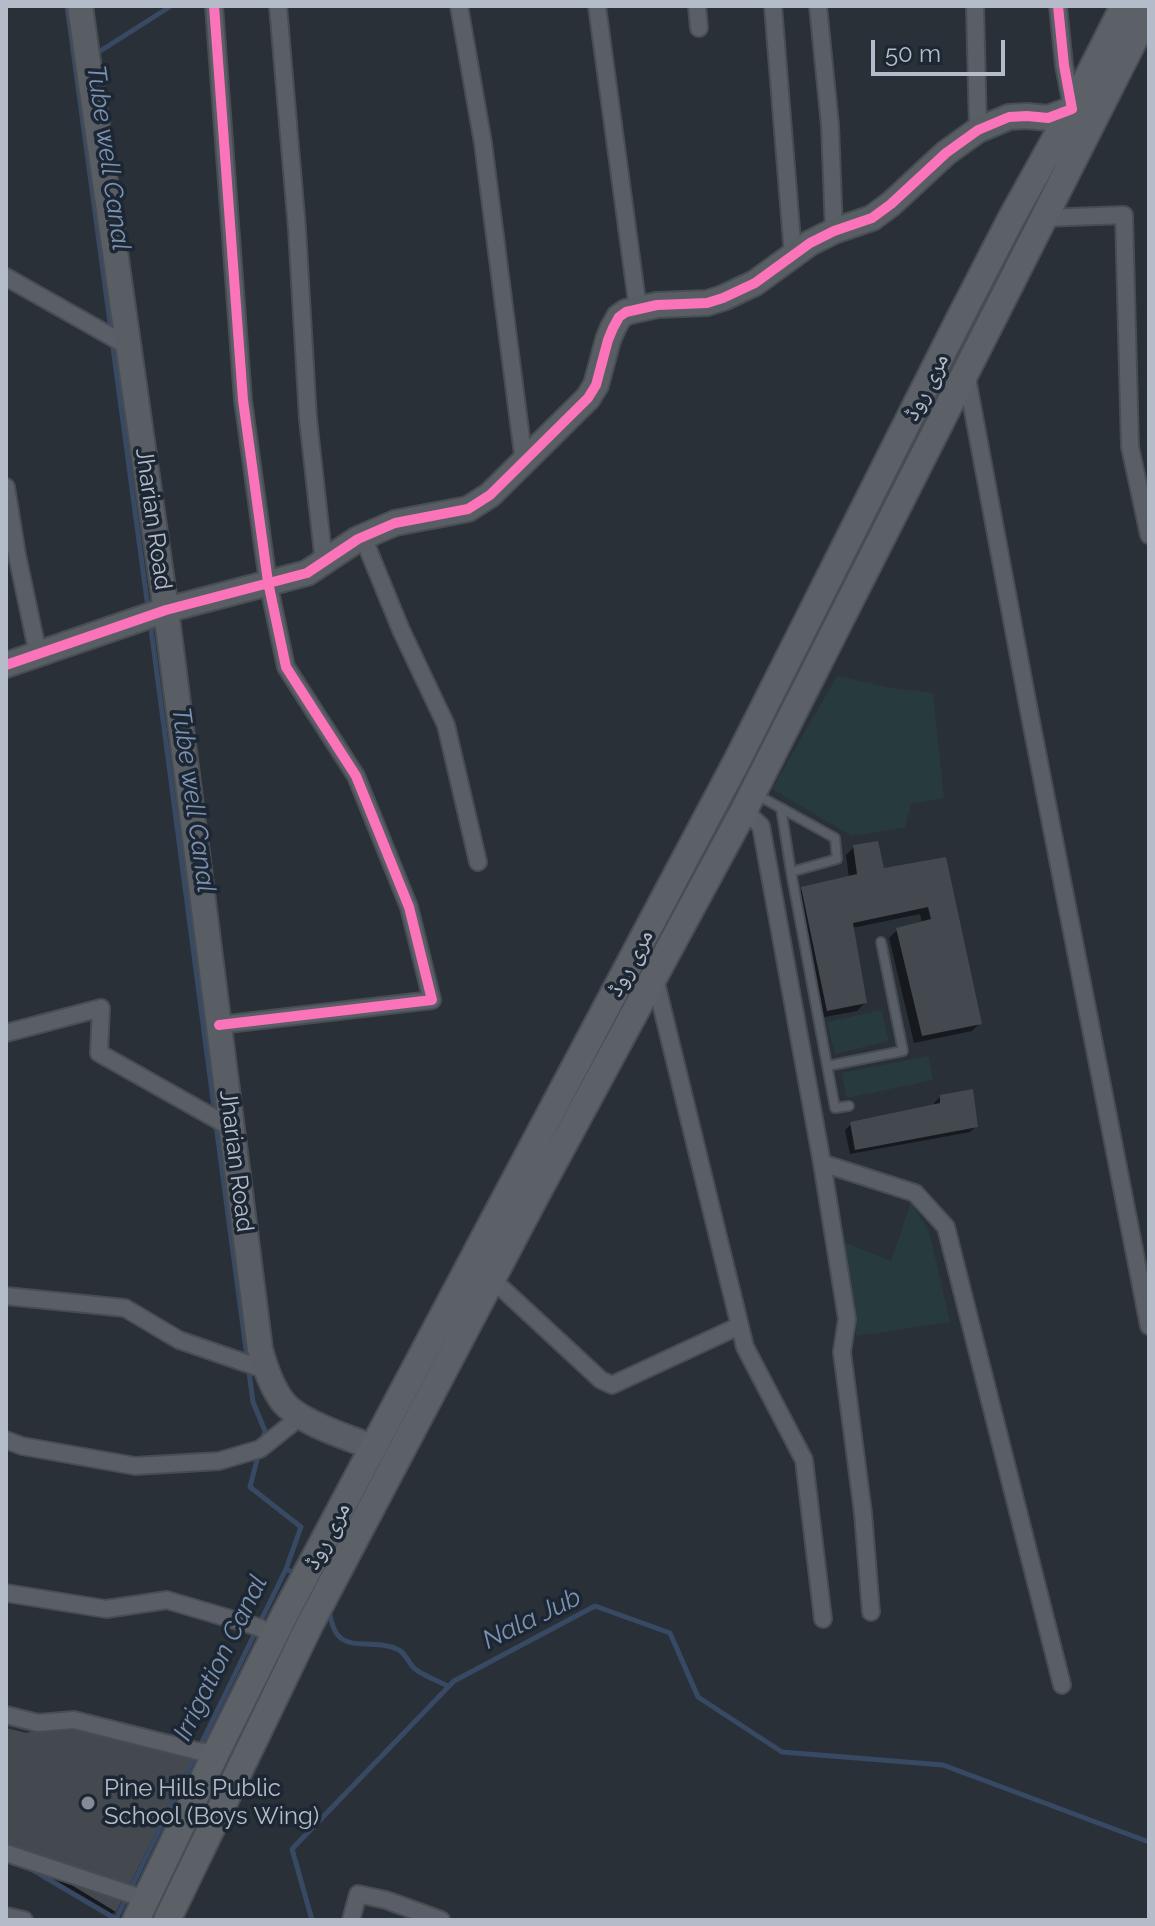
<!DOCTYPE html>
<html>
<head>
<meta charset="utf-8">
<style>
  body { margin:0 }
  #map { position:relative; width:1155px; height:1926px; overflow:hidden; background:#2a3038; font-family:Raleway,sans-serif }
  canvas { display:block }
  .frame { position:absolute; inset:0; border:8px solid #b4bcc9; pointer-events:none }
  .scale { position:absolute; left:871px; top:40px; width:134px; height:36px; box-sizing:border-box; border:4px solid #b4bcc9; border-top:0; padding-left:10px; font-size:24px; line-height:28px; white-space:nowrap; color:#b4bcc9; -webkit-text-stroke:6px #1d2633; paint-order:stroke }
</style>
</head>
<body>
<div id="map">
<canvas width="1155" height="1926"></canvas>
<div class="frame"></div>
<div class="scale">50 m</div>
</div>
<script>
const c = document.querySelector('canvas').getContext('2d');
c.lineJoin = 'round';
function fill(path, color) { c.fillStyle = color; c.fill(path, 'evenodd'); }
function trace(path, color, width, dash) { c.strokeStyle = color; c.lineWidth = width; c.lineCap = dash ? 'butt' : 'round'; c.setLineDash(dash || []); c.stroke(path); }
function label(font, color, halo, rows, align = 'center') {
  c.font = font + ' Raleway,"Noto Naskh Arabic",sans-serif'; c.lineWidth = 7; c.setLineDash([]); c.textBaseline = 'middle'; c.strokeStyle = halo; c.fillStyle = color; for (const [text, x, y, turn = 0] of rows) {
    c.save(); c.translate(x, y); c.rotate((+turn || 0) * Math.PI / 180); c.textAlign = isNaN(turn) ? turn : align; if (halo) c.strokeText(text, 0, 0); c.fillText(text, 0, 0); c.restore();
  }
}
fill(new Path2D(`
  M837,676L891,688L933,693L944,798L911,804L905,827L852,836L772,789Z
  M881,1010L889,1041L835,1054L827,1022Z
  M928,1056L933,1080L847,1098L842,1073Z
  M911,1202L929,1231L950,1322L856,1336L855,1305L841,1241L891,1261Z`), '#273a3e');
fill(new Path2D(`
  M854,847L883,870L945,859L980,1023L972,1031L914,1043L889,938L897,930L922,924L920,914L852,928L865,1003L857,1011L819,1018L793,897L802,889L849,878L846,855Z
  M940,1097L976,1126L970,1132L850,1154L845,1130L851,1124L934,1106V1103Z
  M6,1730L115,1911L109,1917L10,1857Z`), '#0007');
trace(new Path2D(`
  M67,6L111,330
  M94,55L171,6
  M112,340L148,608
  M150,621L215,1115
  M216,1125L253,1402L265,1431L262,1442
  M259,1452L250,1487L301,1527L286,1569
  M329,1608C335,1662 366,1634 399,1650C406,1654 409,1664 415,1669C424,1676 438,1681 448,1686
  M26,1866L116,1919L286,1569L296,1574
  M312,1920L292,1849L454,1681L595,1606L670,1633L698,1697L782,1752L943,1765L1149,1842`), '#384963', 5);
fill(new Path2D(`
  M878,841L884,868L946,857L982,1024L922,1036L896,928L931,919L928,907L853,923L867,1003L827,1011L801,887L857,874L853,845Z
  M973,1089L978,1127L855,1150L850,1122L940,1103V1095Z
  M62,1724L194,1755L116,1912L17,1852L6,1851V1728L26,1733Z`), '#444950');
const lane = new Path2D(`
  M757,795L781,808L791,872L835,1108L849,1106
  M781,808L835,838L837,859L791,872
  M827,1066L903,1051L881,942`);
const street = new Path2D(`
  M214,6L243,400L268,582L286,667L356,776L409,907L432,1000L219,1025
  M278,6L297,229L308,419L324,563
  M459,6L483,143L524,462
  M597,6L638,309
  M697,6L699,28
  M773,6L793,254
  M818,6L830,125L834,231
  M975,6L978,130
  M1058,6L1064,65L1072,107
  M1043,218L1124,215L1130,447L1149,535
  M6,277L128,346
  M966,373L1029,711L1149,1326
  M6,487L17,555L38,654
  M363,537L401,630L446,725L478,862
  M744,810L761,826L822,1163L847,1319L842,1352L863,1513L871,1612
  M654,975L745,1347L804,1460L823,1619
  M6,1033L101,1008L99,1053L232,1128
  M822,1163L915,1193L946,1227L1062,1685
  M492,1279L601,1380L612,1385L739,1326
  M6,1296L125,1308L179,1340L266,1370
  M6,1440L22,1446L135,1466L219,1461L260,1449L300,1417
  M6,1593L106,1609L167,1600L258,1627L274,1635
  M6,1715L38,1723L74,1720L197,1751L216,1753
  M6,1853L145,1899
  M6,1916L24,1920
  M351,1920L358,1894L386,1900L441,1920`);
const secondary = new Path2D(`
  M80,6L166,610L260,1349C265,1368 271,1386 283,1402C300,1423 348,1437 374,1448
  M6,665L166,610L307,573L358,539L395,523L468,509L490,495L588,398L596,385L608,340L613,328L619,317L626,312L657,305L707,303L723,298L755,283L810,243L834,231L872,218L891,204L946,153L978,130L1009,117L1027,116L1048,118L1072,109`);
const primary = new Path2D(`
  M136,1920L216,1753L285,1614L737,761L958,322L1011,219L1072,109L1124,6
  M167,1920L309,1626L535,1197L744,810L1149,10`);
trace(lane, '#484c53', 12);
trace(street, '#484c53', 20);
trace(secondary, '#484c53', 28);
trace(primary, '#484c55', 30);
trace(lane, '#5a5e66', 8);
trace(street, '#5a5e66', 16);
trace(secondary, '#595d64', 24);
trace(primary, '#5c6168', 26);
trace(new Path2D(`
  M214,6L243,400L268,582L286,667L356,776L409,907L432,1000L219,1025
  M6,665L166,610L307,573L358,539L395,523L468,509L490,495L588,398L596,385L608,340L613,328L619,317L626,312L657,305L707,303L723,298L755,283L810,243L834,231L872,218L891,204L946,153L978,130L1009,117L1027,116L1048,118L1072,109L1064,65L1058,6`), '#fb73b8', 10);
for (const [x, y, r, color] of [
  [88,1803,8,"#848b96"]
]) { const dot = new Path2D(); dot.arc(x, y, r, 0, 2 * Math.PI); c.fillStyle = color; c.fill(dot); trace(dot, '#1d2633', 3); }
label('24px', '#b4bcc9', '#1d2633', [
  ["مری روڈ",926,387,-63],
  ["Jharian Road",153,519,82],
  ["مری روڈ",630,963,-62],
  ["Jharian Road",236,1161,83],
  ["مری روڈ",327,1536,-62]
]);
label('24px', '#b4bcc9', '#1d2633', [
  ["Pine Hills Public",104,1789],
  ["School (Boys Wing)",104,1817]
], 'left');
label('italic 26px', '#7c92b1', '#1d2633', [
  ["Tube well Canal",108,158,82],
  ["Tube well Canal",193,800,82],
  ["Nala Jub",532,1619,-26],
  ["Irrigation Canal",221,1658,-64]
]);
</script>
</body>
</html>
